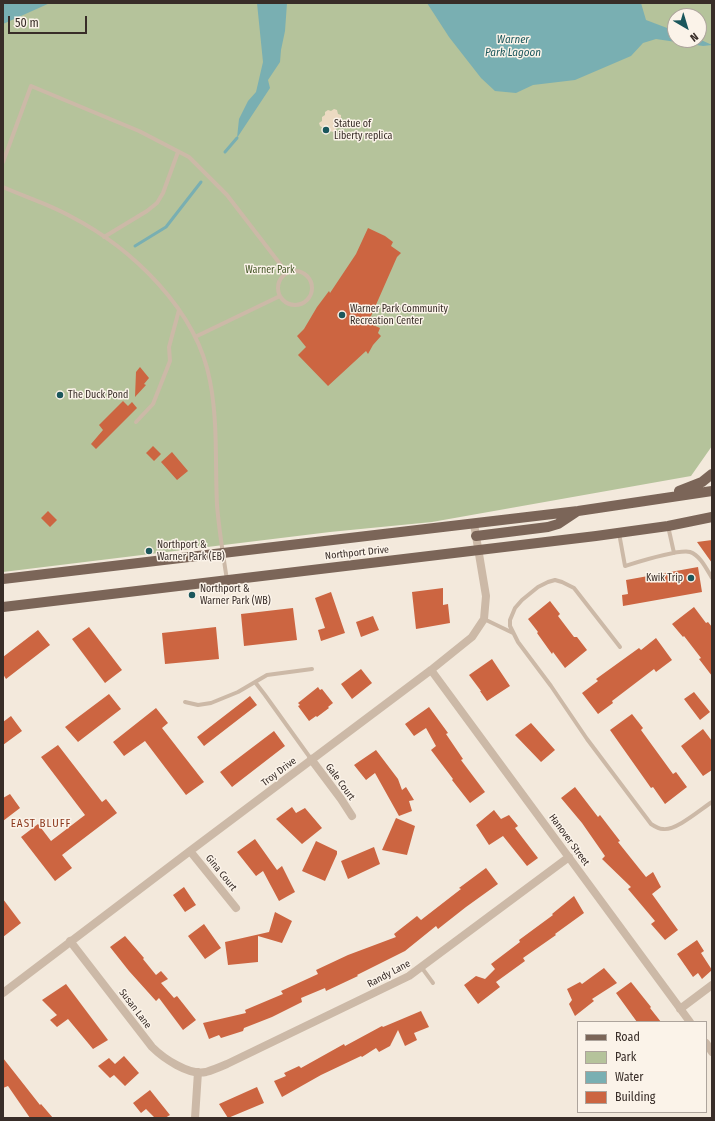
<!DOCTYPE html>
<html>
<head>
<meta charset="utf-8">
<style>
  body { margin:0 }
  #map { position:relative; width:715px; height:1121px; overflow:hidden; background:#f3e9dc; font-family:"Fira Sans Condensed",sans-serif }
  canvas { display:block }
  .frame { position:absolute; inset:0; border:4px solid #382d28; pointer-events:none }
  .legend { position:absolute; left:577px; top:1021px; width:130px; height:92px; box-sizing:border-box; background:#fbf3e9; border:1px solid #ada49c; margin:0; padding:5px 7px; list-style:none; font-size:12px; color:#382d28 }
  .legend li { display:flex; align-items:center; gap:8px; height:20px }
  .legend b { width:20px; border:1px solid #ada49c }
  .north { position:absolute; left:667px; top:8px; width:40px; height:40px; box-sizing:border-box; background:#fbf3e9; border:1px solid #ada49c; border-radius:50%; rotate:142deg; font-size:11px; font-weight:700; line-height:16px; text-align:center; color:#382d28 }
  .north::after { content:''; display:block; margin:auto; width:14px; height:18px; background:#1b575c; clip-path:polygon(50% 0,100% 100%,50% 72%,0 100%) }
  .scale { position:absolute; left:8px; top:16px; width:79px; height:18px; box-sizing:border-box; border:2px solid #382d28; border-top:0; padding-left:5px; font-size:12px; line-height:14px; white-space:nowrap; color:#382d28; -webkit-text-stroke:3px #fbf3e9; paint-order:stroke }
</style>
</head>
<body>
<div id="map">
<canvas width="715" height="1121"></canvas>
<div class="frame"></div>
<ul class="legend">
<li><b style="height:5px;background:#7b6558"></b>Road</li>
<li><b style="height:11px;background:#b5c39b"></b>Park</li>
<li><b style="height:11px;background:#79afb2"></b>Water</li>
<li><b style="height:11px;background:#cc6541"></b>Building</li>
</ul>
<div class="north">N</div>
<div class="scale">50 m</div>
</div>
<script>
const c = document.querySelector('canvas').getContext('2d');
c.lineJoin = 'round';
function fill(path, color) { c.fillStyle = color; c.fill(path, 'evenodd'); }
function trace(path, color, width, dash) { c.strokeStyle = color; c.lineWidth = width; c.lineCap = dash ? 'butt' : 'round'; c.setLineDash(dash || []); c.stroke(path); }
function label(font, color, halo, rows, align = 'center') {
  c.font = font + ' "Fira Sans Condensed",sans-serif'; c.lineWidth = 3; c.setLineDash([]); c.textBaseline = 'middle'; c.strokeStyle = halo; c.fillStyle = color; for (const [text, x, y, turn = 0] of rows) {
    c.save(); c.translate(x, y); c.rotate((+turn || 0) * Math.PI / 180); c.textAlign = isNaN(turn) ? turn : align; if (halo) c.strokeText(text, 0, 0); c.fillText(text, 0, 0); c.restore();
  }
}
fill(new Path2D(`
  M3,3H712V446L691,476L432,522L330,532L3,572ZM675,16H699V40H675Z`), '#b5c39b');
fill(new Path2D(`
  M334,109L337,110L338,114L341,115V119L338,121V124L335,126L336,130L333,132L330,131L329,127L326,126L323,128L320,126L319,123L322,121V117L325,115V112L328,110L331,111Z`), '#ecdac2');
fill(new Path2D(`
  M3,3H50L3,24Z
  M257,3H287L285,31L281,50L280,62L268,80L270,88L237,138L239,119L248,101L256,92L263,62Z
  M427,3H641L646,20L675,31V40L699,39L712,45L703,46L656,39L643,43L631,56L575,80L533,85L516,93L495,91L481,78L449,37Z`), '#79afb2');
trace(new Path2D(`
  M225,152L237,138
  M135,246L166,227L201,182`), '#79afb2', 3);
fill(new Path2D(`
  M368,228L385,236L393,242L391,246L401,253L397,257L368,323L380,328L378,333L381,336L373,345L368,354L366,351L328,386L298,355L306,347L297,336L304,329L317,307L329,291L330,293L356,254Z
  M140,367L149,378L144,384L146,385L135,397L136,372Z
  M123,401L128,406L132,402L137,408L96,449L91,444L103,430L99,425Z
  M153,446L161,454L154,461L146,453Z
  M172,452L188,471L177,480L161,462Z
  M48,511L57,520L50,527L41,518Z
  M712,540V563L697,542Z
  M698,567L702,592L623,606L622,595L628,594L626,580Z
  M443,588V605L448,604L450,623L416,629L412,592Z
  M331,592L345,633L321,641L318,630L325,628L315,598Z
  M550,601L560,614L558,616L574,637H577L587,650L565,668L553,652L552,654L537,633L538,632L528,619Z
  M694,607L706,623L708,622L712,627V676L699,659L701,658L684,636L683,637L672,624Z
  M293,608L297,640L244,646L241,614Z
  M373,616L379,630L361,637L356,622Z
  M89,627L122,670L105,683L72,639Z
  M216,627L219,659L165,664L162,633Z
  M38,630L50,645L6,679L3,674V657Z
  M656,638L672,660L656,672L654,669L612,701L613,703L598,714L582,693L598,681L596,679L639,648L641,650Z
  M492,659L510,686L487,701L480,691H481L469,675Z
  M361,669L372,683L352,699L341,684Z
  M318,687L320,690L322,689L333,703L328,707L329,708L317,717L316,716L309,721L298,706L300,705L298,703Z
  M694,692L710,712L700,720L684,699Z
  M109,694L121,709L78,742L65,727Z
  M250,696L257,705L204,746L197,737Z
  M429,707L448,733L446,734L463,759L461,760L485,792L470,803L452,780L453,779L431,750L436,746L426,728L414,736L405,724Z
  M156,708L168,723L162,728L204,782L186,795L145,741L124,756L113,742Z
  M632,714L643,728L641,730L673,774L676,772L687,787L665,804L653,787L651,788L610,730Z
  M11,716L22,731L3,745V722Z
  M531,723L555,750L541,762L515,735Z
  M703,729L712,741V770L703,776L681,746Z
  M274,731L285,746L232,787L220,772Z
  M58,745L102,802L106,799L117,813L62,855L72,868L55,881L21,837L38,824L51,841L85,815L41,757Z
  M376,750L398,779L402,790L406,787L414,800L409,801L412,811L399,816L375,773L366,780L354,765Z
  M575,787L598,817L600,815L620,841L618,842L646,877L653,872L661,887L652,894L678,930L665,940L651,924L655,921L628,889L631,887L602,859L605,856L582,823L561,798Z
  M10,794L20,808L3,821V798Z
  M292,807L296,813L305,808L322,828L302,844L276,819Z
  M494,810L501,819L509,815L518,826L515,828L538,858L527,866L503,836L489,845L476,825Z
  M396,818L415,826L407,855L382,850Z
  M255,839L277,870L282,866L295,892L279,901L263,871L256,876L237,852Z
  M316,841L337,851V854L325,881L302,871Z
  M374,847L380,864L348,879L341,861Z
  M486,868L498,884L466,907L438,929L436,926L405,951L357,975L358,976L326,991L325,988L301,998L302,1002L272,1017L244,1028L243,1031L221,1038L219,1035L209,1039L203,1023L246,1013L245,1010L283,994L281,991L318,974L316,970L348,955L396,937L394,934L417,916L421,920L461,889L459,888Z
  M184,887L196,905L185,912L173,895Z
  M574,896L584,913L555,934L556,935L523,958L525,961L496,982L500,987L478,1004L464,985L476,976L485,979L495,969L491,964L520,942L519,940L553,915L552,914Z
  M3,899L21,923L3,937Z
  M275,912L292,921L282,943L258,936V962L228,965L225,942L269,932Z
  M204,924L221,948L205,959L188,936Z
  M125,936L144,958L143,959L156,975L161,971L168,979L161,983L174,998L177,996L196,1020L183,1030L159,998L156,1001L129,971L110,947Z
  M697,940L704,951L701,953L712,970L702,979L698,973L693,977L677,954Z
  M604,968L617,983L592,999L594,1001L575,1016L569,1004L572,1000L567,989L580,982L582,984Z
  M631,982L651,1007L650,1008L661,1022H637L616,993Z
  M66,984L108,1040L93,1049L68,1019L57,1027L50,1020L57,1015L42,1000Z
  M421,1011L429,1027L414,1033L417,1040L405,1046L398,1030L390,1046L379,1052L376,1048L362,1057L361,1056L321,1075L282,1097L274,1081L286,1076L284,1073L299,1066L301,1068L344,1044L345,1046L382,1026L383,1027Z
  M124,1056L139,1073L125,1086L114,1075L110,1078L98,1066L109,1058L115,1064Z
  M3,1058L40,1105L41,1104L53,1118H30L8,1086L3,1088Z
  M257,1087L264,1103L228,1118L219,1104Z
  M150,1090L170,1115L165,1118H155L146,1109L141,1113L133,1103Z`), '#cc6541');
trace(new Path2D(`
  M3,162L31,86L139,131L189,157L227,195L287,273
  M3,187C25,197 49,204 70,216C132,248 197,310 210,381C218,422 215,464 217,505C219,530 223,555 227,580
  M104,237L147,211L157,203L163,193L178,152
  M278 288a17 17 0 1 1 34 0a17 17 0 1 1-34 0Z
  M195,337L280,296
  M136,422L153,404L170,361L169,347L179,310
  M668,526L674,553
  M619,533L625,566C638,562 679,549 690,552C700,555 707,570 712,578
  M484,619L513,633
  M620,647L574,588L562,582L555,580L548,582L538,587L522,600L515,608L510,620V626L518,642L551,686L587,739L651,824C654,826 659,829 663,829C676,831 701,809 712,802
  M255,682L265,695L311,759
  M185,702L198,705L211,703L238,692L267,675L312,669
  M422,968L433,983`), '#ccb9a7', 4);
trace(new Path2D(`
  M431,670L690,1022
  M311,759L341,799L352,816
  M190,851L236,908
  M70,941L152,1047C163,1058 189,1076 206,1072C213,1070 220,1067 227,1064L409,976L569,857
  M3,993L190,851L431,670L472,637L484,619L486,596L474,524
  M680,1009L712,985
  M706,1043L712,1052
  M195,1118L198,1072`), '#ccb9a7', 8);
trace(new Path2D(`
  M679,491L702,482L712,474
  M476,536L548,527L558,524L576,512
  M3,579L578,511L712,491
  M3,607L596,536L668,526L712,517`), '#7b6558', 10);
for (const [x, y, r, color] of [
  [326,130,4,"#1b575c"],
  [342,315,4,"#1b575c"],
  [60,395,4,"#1b575c"],
  [149,551,4,"#1b575c"],
  [691,578,4,"#1b575c"],
  [192,595,4,"#1b575c"]
]) { const dot = new Path2D(); dot.arc(x, y, r, 0, 2 * Math.PI); c.fillStyle = color; c.fill(dot); trace(dot, '#fbf3e9', 1.5); }
label('10px', '#382d28', '#fbf3e9', [
  ["Statue of",334,124],
  ["Liberty replica",334,136],
  ["Warner Park Community",350,309],
  ["Recreation Center",350,321],
  ["The Duck Pond",68,395],
  ["Northport &",157,545],
  ["Warner Park (EB)",157,557],
  ["Kwik Trip",683,578,"right"],
  ["Northport &",200,589],
  ["Warner Park (WB)",200,601]
], 'left');
label('10px', '#47582a', '#fbf3e9', [
  ["Warner Park",270,270]
]);
label('10px', '#382d28', '#fbf3e9', [
  ["Northport Drive",357,553,-6],
  ["Troy Drive",279,772,-37],
  ["Gale Court",340,782,54],
  ["Hanover Street",569,840,54],
  ["Gina Court",221,873,51],
  ["Randy Lane",389,974,-28],
  ["Susan Lane",135,1009,53]
]);
label('italic 11px', '#1b575c', '#fbf3e9', [
  ["Warner",513,40],
  ["Park Lagoon",513,53]
]);
c.letterSpacing = '1px';
label('11px', '#8c391d', '#fbf3e9', [
  ["EAST BLUFF",41,824]
]);
c.letterSpacing = '0px';
</script>
</body>
</html>
